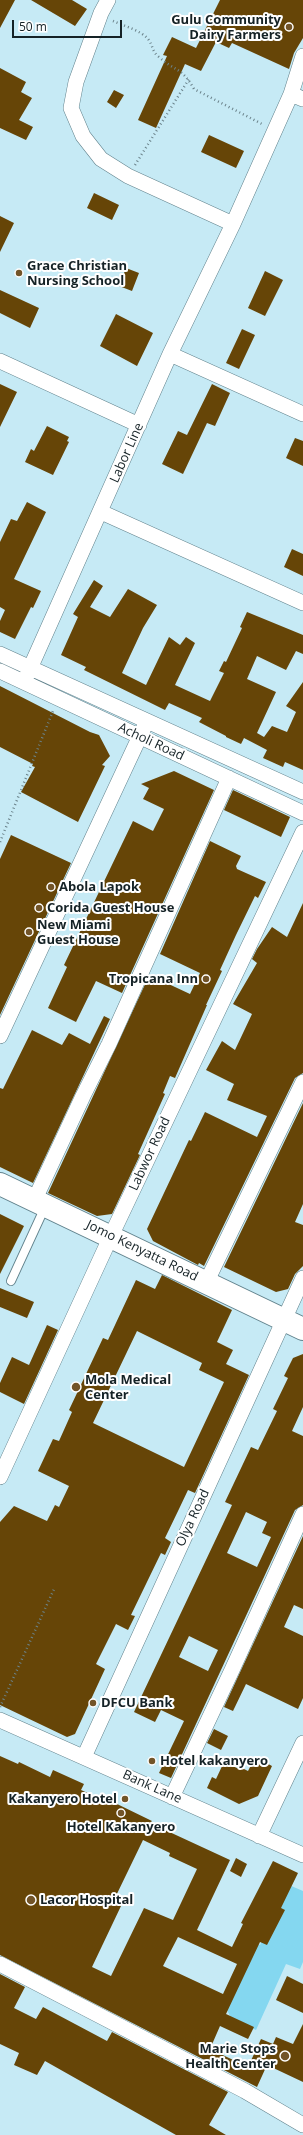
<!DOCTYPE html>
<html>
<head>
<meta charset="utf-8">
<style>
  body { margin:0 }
  #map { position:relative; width:303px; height:2135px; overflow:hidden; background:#c6eaf5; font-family:"Open Sans",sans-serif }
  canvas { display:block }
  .scale { position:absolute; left:12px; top:20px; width:110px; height:18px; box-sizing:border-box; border:2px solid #152226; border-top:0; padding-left:5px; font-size:12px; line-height:14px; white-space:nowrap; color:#152226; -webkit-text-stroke:3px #fff; paint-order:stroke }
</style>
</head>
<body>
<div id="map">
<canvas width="303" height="2135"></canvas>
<div class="scale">50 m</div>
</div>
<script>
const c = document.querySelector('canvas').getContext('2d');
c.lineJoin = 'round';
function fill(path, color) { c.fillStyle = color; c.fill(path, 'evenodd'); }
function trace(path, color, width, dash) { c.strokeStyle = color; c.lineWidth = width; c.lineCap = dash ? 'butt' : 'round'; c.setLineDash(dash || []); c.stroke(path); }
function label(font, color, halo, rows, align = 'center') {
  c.font = font + ' "Open Sans",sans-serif'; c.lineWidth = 4; c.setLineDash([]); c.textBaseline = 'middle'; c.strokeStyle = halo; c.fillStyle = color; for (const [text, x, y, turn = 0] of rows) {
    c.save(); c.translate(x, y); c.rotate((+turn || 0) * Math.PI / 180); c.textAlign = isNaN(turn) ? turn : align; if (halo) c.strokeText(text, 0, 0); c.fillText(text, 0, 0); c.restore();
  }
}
fill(new Path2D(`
  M289,1885L303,1891V1962L300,1969L286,1964L256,2030L231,2018L226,2008L255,1942L260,1945Z`), '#84d7f0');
fill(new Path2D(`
  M0,0H15L0,28Z
  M31,0H72L87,9L75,26Z
  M220,0H303V38L294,53L289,69L232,43L229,48L216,42L201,71L185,64L156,128L138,120L167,56L163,55L172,37L196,48Z
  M0,68L26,82L21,92L32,98L19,120L33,127L26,140L0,128Z
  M114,90L124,95L116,108L107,102Z
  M209,135L244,151L236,168L201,152Z
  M94,193L119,205L112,220L87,208Z
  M0,216L14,223L0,252Z
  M126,268L139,273L132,291L119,286Z
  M265,271L283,280L265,316L248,308Z
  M0,290L39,308L30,328L0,313Z
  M116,314L153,333L137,366L100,346Z
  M242,329L255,335L239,369L226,363Z
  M0,384L17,392L0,427Z
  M212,384L230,393L215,426L207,423L183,474L162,464L178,431L187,435Z
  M47,426L69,437L67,441L69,442L53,475L25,462L31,449L34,451Z
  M295,438L303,441V466L286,458Z
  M27,502L46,512L14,579L41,591L33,608L31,607L15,639L0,632V621L5,610L0,607V542L11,519L17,521Z
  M292,549L303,554V576L284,567Z
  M94,580L103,586L90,607L110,617L128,589L157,605L143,628L122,673L146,685L169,637L180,645L186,637L195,643L175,685L210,701L224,673L219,671L224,661L226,662L242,628L240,627L247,612L303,635V654L296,651L286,670L257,656L247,679L276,692L257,733L264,737L272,726L287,732L296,712L286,706L303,682V770L285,762L283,767L263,758L267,750L244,738L241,744L226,737V736L199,722L202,718L169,703L165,710L84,670L86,667L61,655L78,617L73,614Z
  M0,686L90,732L99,735L110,756L102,765L105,766L78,822L21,792L35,767L32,766L33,764L0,747Z
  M174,771L214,790L122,993L96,981L76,1022L48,1008L67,967L64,965L133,821L153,831L164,809L143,799L149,788L141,784Z
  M233,790L290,817L281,837L224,810Z
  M11,835L71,863L0,1015V859Z
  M210,841L241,856L236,866L237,869L266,882L258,898L255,896L236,935L220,970L222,971L206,1005H207L175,1078L170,1076L163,1093L165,1094L138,1154L140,1155L112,1214L97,1216L48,1193L148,978L158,983L160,980L190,994L200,973L160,954Z
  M303,903V1073L295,1078L204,1266L199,1263L198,1265L153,1241L147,1229L189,1140L191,1141L205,1112L257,1137L267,1116L227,1100L234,1084L206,1070L222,1041L235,1050L252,1014L233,1004L257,963L252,959L257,949L272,927L287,937Z
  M104,1016L110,1019L33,1183L0,1167V1088L3,1089L32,1030L62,1045L69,1033L90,1044Z
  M303,1103V1204L295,1222L303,1225V1266L295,1274L288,1289L276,1292L224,1267Z
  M0,1214L24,1226L0,1274Z
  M162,1275L232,1310L217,1342L233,1350L226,1364L249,1375L195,1493L188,1490L179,1509L165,1538L171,1542L165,1555L161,1553L131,1615L135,1616L128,1630L116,1624L96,1664L105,1669L75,1734L67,1737L0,1705V1522L14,1506L47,1521L55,1505L59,1507L69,1486L38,1471L53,1439L59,1441L72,1412L69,1410L103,1338L108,1340L136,1280L155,1289ZM137,1331L202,1363L199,1370L224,1382L184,1467L93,1423Z
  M0,1288L34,1302L27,1318L0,1307Z
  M47,1325L58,1330L24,1404L0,1392V1383L12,1357L29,1365Z
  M303,1354V1407L292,1431L303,1436V1505L295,1510L171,1778L159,1773L184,1721L161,1710L155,1722L134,1712L232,1505L225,1502L251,1447L258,1450L277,1411L273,1409L288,1378L284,1376L293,1358ZM246,1512L267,1522L262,1533L271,1537L257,1567L227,1553ZM189,1636L218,1650L208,1671L179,1657Z
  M303,1536V1609L294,1605L284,1627L303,1636V1698L298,1709L246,1684L233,1711L224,1707Z
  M214,1729L228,1736L221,1750L207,1743Z
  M0,1756L18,1764L19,1762L50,1777L53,1770L84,1784L81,1790L114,1805L115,1803L152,1821L150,1823L230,1860L197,1930L232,1947L243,1924L241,1923L273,1861L298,1873L281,1908L285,1910L267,1945L260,1942L226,2014L254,2027L248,2039L220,2026L210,2049L248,2067L261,2039L273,2044L276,2037L293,2044L303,2024V2082L267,2065L257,2087L0,1955ZM143,1840L170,1853L169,1856L197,1869L173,1920L144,1908L111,1976L92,1967L121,1906L113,1902ZM178,1937L237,1964L223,1994L163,1966Z
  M255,1757L272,1766L258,1796L239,1804L207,1788L212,1777L216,1779L224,1762L239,1769L240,1767L248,1771Z
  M236,1858L247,1864L241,1877L230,1871Z
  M0,1974L25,1987L14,2008L36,2019L43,2007L107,2041L112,2032L228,2092L209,2125L226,2135H176L45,2061L37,2075L14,2065L19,2053L0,2044Z
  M287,1976L303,1984V2013L276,2000Z`), '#664507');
const lane = new Path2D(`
  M11,1281L45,1207`);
const street = new Path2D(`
  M108,0L101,13L76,82L71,108L83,136L101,159L128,176L233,224
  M303,56L291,94L303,99
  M170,354L303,414
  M0,361L139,425
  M101,512L303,603
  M0,654L303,792
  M0,671L303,813
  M24,682L170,354L233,224L291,94
  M0,1036L147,721
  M34,1201L83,1096L109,1044L229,778
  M206,1283L303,1082
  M0,1477L111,1236L303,832
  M0,1720L303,1855
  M84,1757L303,1278
  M172,1797L232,1670L303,1514
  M259,1836L303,1743
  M0,1964L245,2091L303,2125`);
const secondary = new Path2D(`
  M0,1184L303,1329`);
trace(lane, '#61828c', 10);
trace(street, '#61828c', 16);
trace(secondary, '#61828c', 24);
trace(new Path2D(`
  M113,21C124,26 140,30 148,39C153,45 152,52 159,57C174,71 182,67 194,89L262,124
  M135,165L189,79
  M0,842L53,711
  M0,1707L55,1587`), '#6b838b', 2.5, [1, 3]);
trace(lane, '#fff', 8);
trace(street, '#fff', 15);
trace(secondary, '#fff', 22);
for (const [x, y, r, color] of [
  [289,27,4,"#725428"],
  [19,273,4,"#725428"],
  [51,887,4,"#725428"],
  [39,908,4,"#725428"],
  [29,932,4,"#725428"],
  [206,979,4,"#725428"],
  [76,1387,5,"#725428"],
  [93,1703,4,"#725428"],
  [152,1761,4,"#725428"],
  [125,1799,4,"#725428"],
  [121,1813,4,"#725428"],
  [31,1900,5,"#725428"],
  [285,2056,5,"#725428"]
]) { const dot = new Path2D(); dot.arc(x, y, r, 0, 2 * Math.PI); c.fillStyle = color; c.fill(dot); trace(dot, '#fff', 1.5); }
label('bold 13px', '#152226', '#fff', [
  ["Gulu Community",281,20,"right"],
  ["Dairy Farmers",281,35,"right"],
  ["Grace Christian",27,266],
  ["Nursing School",27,281],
  ["Abola Lapok",59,887],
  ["Corida Guest House",47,908],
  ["New Miami",37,925],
  ["Guest House",37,940],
  ["Tropicana Inn",198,979,"right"],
  ["Mola Medical",85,1380],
  ["Center",85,1395],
  ["DFCU Bank",101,1703],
  ["Hotel kakanyero",160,1761],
  ["Kakanyero Hotel",117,1799,"right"],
  ["Hotel Kakanyero",121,1827,"center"],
  ["Lacor Hospital",40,1900],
  ["Marie Stops",276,2049,"right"],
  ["Health Center",276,2064,"right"]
], 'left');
label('13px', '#152226', '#fff', [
  ["Labor Line",127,453,-66],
  ["Acholi Road",151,742,25],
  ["Labwor Road",150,1154,-65],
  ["Jomo Kenyatta Road",142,1251,26],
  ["Olya Road",193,1518,-65],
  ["Bank Lane",152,1787,24]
]);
</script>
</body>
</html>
